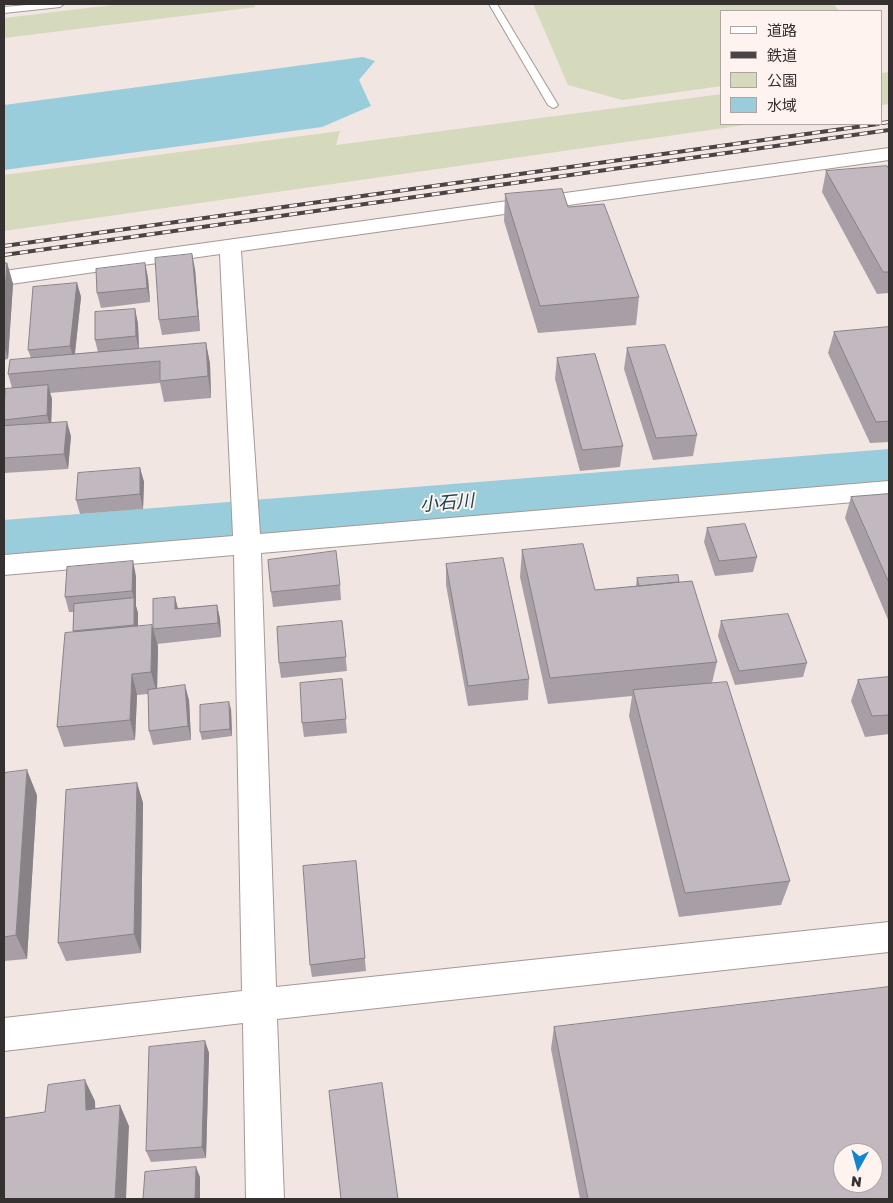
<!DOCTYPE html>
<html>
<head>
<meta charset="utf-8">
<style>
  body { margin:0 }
  #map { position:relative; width:893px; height:1203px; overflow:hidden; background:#f1e6e2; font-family:"Golos Text","Noto Sans JP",sans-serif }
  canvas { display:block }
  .frame { position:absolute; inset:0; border:5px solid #353130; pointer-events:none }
  .legend { position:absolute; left:720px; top:10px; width:162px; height:115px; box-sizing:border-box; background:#fef3ef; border:1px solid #aea5a3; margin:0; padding:6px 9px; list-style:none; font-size:15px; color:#353130 }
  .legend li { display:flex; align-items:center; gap:10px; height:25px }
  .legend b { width:25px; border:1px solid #aea5a3 }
  .north { position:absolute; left:833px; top:1143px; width:50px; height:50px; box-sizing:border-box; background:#fef3ef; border:1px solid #aea5a3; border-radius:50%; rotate:187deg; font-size:14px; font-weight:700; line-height:20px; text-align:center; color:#353130 }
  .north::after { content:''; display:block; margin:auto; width:18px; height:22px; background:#1385ce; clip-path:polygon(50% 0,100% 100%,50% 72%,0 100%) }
</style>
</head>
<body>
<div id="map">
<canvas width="893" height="1203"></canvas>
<div class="frame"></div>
<ul class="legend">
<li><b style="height:6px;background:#fff"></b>道路</li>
<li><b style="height:6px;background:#4a4544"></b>鉄道</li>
<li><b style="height:14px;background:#d6dabc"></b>公園</li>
<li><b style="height:14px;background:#9acddc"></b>水域</li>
</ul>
<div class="north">N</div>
</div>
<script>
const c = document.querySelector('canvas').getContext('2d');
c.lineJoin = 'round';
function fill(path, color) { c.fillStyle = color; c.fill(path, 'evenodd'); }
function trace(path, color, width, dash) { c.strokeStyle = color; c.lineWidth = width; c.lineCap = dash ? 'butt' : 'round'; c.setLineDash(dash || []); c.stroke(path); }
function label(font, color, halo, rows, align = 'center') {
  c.font = font + ' "Golos Text","Noto Sans JP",sans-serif'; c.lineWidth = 4; c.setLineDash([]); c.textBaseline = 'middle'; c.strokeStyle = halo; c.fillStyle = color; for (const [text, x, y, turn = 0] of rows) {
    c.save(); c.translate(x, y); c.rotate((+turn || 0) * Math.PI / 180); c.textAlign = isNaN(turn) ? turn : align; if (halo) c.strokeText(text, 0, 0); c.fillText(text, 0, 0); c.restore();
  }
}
fill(new Path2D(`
  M121,4H252L256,7L4,38V18Z
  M533,4H833L840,11H722V86L622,100L568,85Z
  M888,72L889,104L882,105V73Z
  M722,94V124H752L4,231V175L340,131L336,145Z`), '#d6dabc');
fill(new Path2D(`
  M363,57L375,61L359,80L371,106L322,127L4,170V105Z`), '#9acddc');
fill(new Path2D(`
  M889,449V483L4,558V520Z`), '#9acddc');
const service = new Path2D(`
  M38,4H64L60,7L4,13V7Z
  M489,4H497L558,105L556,107L553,108L548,105Z`);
const minor = new Path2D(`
  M889,148V160L241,251L260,534L889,481V499L261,553L276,987L889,922V952L277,1019L284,1199H246L243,1023L4,1051V1018L242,991L234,555L4,575V555L233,536L220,254L4,285V271Z`);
trace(service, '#a39996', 2);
trace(minor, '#a39996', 2);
fill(service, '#fff');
fill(minor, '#fff');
const rail = new Path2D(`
  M882,123L889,122
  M4,246L878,124
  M4,255L889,130`);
trace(rail, '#4a4544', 4);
trace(rail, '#fef3ef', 2.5, [8]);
fill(new Path2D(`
  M889,169V293L877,294L822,192L826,171Z
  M505,194L568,207L639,297L636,325L538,333L504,221Z
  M4,263H7L13,284L8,359L4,360Z
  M145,263L148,278L150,302L101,308L97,293Z
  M195,269L200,331L162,335L159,320Z
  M77,283L81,297L75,354L98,352L95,340L135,309L138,324L139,349L206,343L210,364L211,398L164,402L160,383L50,393L52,399L51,423L71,436L68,469L4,473V426H5L4,421V413L12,388L8,374L31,358L28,350Z
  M889,327V442L870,443L828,353L834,332Z
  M627,348L697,435L693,456L653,460L624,369Z
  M557,358L623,446L620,467L580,471L555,379Z
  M140,468L144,482L143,509L80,514L76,500Z
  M889,494V622L845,518L851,497Z
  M707,528L757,557L753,572L715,576L704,542Z
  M522,550L595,590L636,586L637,578L679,582L717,662L712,683L790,881L781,905L679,917L629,716L632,696L548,704L520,577Z
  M446,564L529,679L528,700L468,706L446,585Z
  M136,576V606L138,613V627L153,628L175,597L178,608L217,605L220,619L221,637L157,644L158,646L157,689L189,700L191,740L153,745L149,731L148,694L137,695L135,740L64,747L57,727L73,632V612H69L65,597Z
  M340,585L341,600L273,607L271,592Z
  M342,621L347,671L281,678L279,663Z
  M721,621L807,663L803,677L735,685L718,636Z
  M889,677V734L865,737L851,701L858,680Z
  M342,679L347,733L304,737L302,723Z
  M231,709L232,736L202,740L200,732Z
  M4,773L37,795L27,959L4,961Z
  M137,783L143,803L141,953L66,961L58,943Z
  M356,861L366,971L312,977L310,965Z
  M554,1027L889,1199H580L551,1049Z
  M205,1041L209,1053L206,1158L151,1162L146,1151Z`), '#a79fa5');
fill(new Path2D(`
  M192,254L195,269L200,331L198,316Z
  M7,263L13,284L8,359L4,345V305Z
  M145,263L148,278L150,302L147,288Z
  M77,283L81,297L74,361L70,346Z
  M135,309L138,324L139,351L136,336Z
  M206,343L210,364L211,398L208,376Z
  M48,385L52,399L51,430L47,415Z
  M67,422L71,436L68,469L64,454Z
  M140,468L144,482L143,509L140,494Z
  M133,561L136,576V606L138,613V639L134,625V599L132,591Z
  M175,597L178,611L175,609Z
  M217,605L220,619L221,637L218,623Z
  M152,625L158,646L157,693L151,672Z
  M132,674L137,695L135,740L130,720Z
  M185,685L189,700L191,740L188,726Z
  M229,702L231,709L232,736L230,729Z
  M27,770L37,795L27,959L16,935Z
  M137,783L143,803L141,953L134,934Z
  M205,1041L209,1053L206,1158L202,1147Z
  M85,1080L95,1101L96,1130L86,1110Z
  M120,1105L129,1126L126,1199H115Z
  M196,1167L200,1177V1199H195Z`), '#888286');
const building = new Path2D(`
  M887,166L889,169V272H883L826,171Z
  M562,189L568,207L604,204L639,297L540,306L505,194Z
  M192,254L198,316L159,320L155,258Z
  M4,263H7L4,305Z
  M145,263L147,288L97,293L96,269Z
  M77,283L70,346L28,350L33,287Z
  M135,309L136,336L95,340V312Z
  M889,327V421L876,422L834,332Z
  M206,343L208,376L160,381V361L8,374L10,360Z
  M665,345L697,435L656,438L627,348Z
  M595,354L623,446L582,450L557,358Z
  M48,385L47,415L4,420L5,389Z
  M67,422L64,454L4,458V426Z
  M140,468V494L76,500L78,473Z
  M889,494V583L851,497Z
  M745,524L757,557L719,561L707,528Z
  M583,544L595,590L692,581L717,662L550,678L522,550Z
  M336,551L340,585L271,592L268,560Z
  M503,558L529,679L468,686L446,564Z
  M133,561L132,591L65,597L67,567Z
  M678,575L679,582L639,586L637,578Z
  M175,597V609L217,605L218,623L153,629V599Z
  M134,598V625L73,631L74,604Z
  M788,614L807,663L739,671L721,621Z
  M342,621L346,657L279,663L277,627Z
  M152,625L151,672L132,674L130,720L57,727L65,633Z
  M889,677V715L872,716L858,680Z
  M342,679L346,719L302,723L300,683Z
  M727,682L790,881L685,893L633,690Z
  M185,685L188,726L149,731L148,690Z
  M229,702L230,729L200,732V705Z
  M27,770L16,935L4,937V773Z
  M137,783L134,934L58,943L66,790Z
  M356,861L365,958L310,965L303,866Z
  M889,987V1199H588L554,1027ZM843,1153H873V1183H843Z
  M205,1041L202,1147L146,1151L149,1047Z
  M85,1080L86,1110L120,1105L115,1199H4V1118L45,1112L48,1085Z
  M382,1083L398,1199H341L329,1091Z
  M196,1167L195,1199H143L145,1172Z`);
fill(building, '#c2b9c0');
trace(building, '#888286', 1);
label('italic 18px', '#174550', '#fef3ef', [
  ["小石川",447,503,-5]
]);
</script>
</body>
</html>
